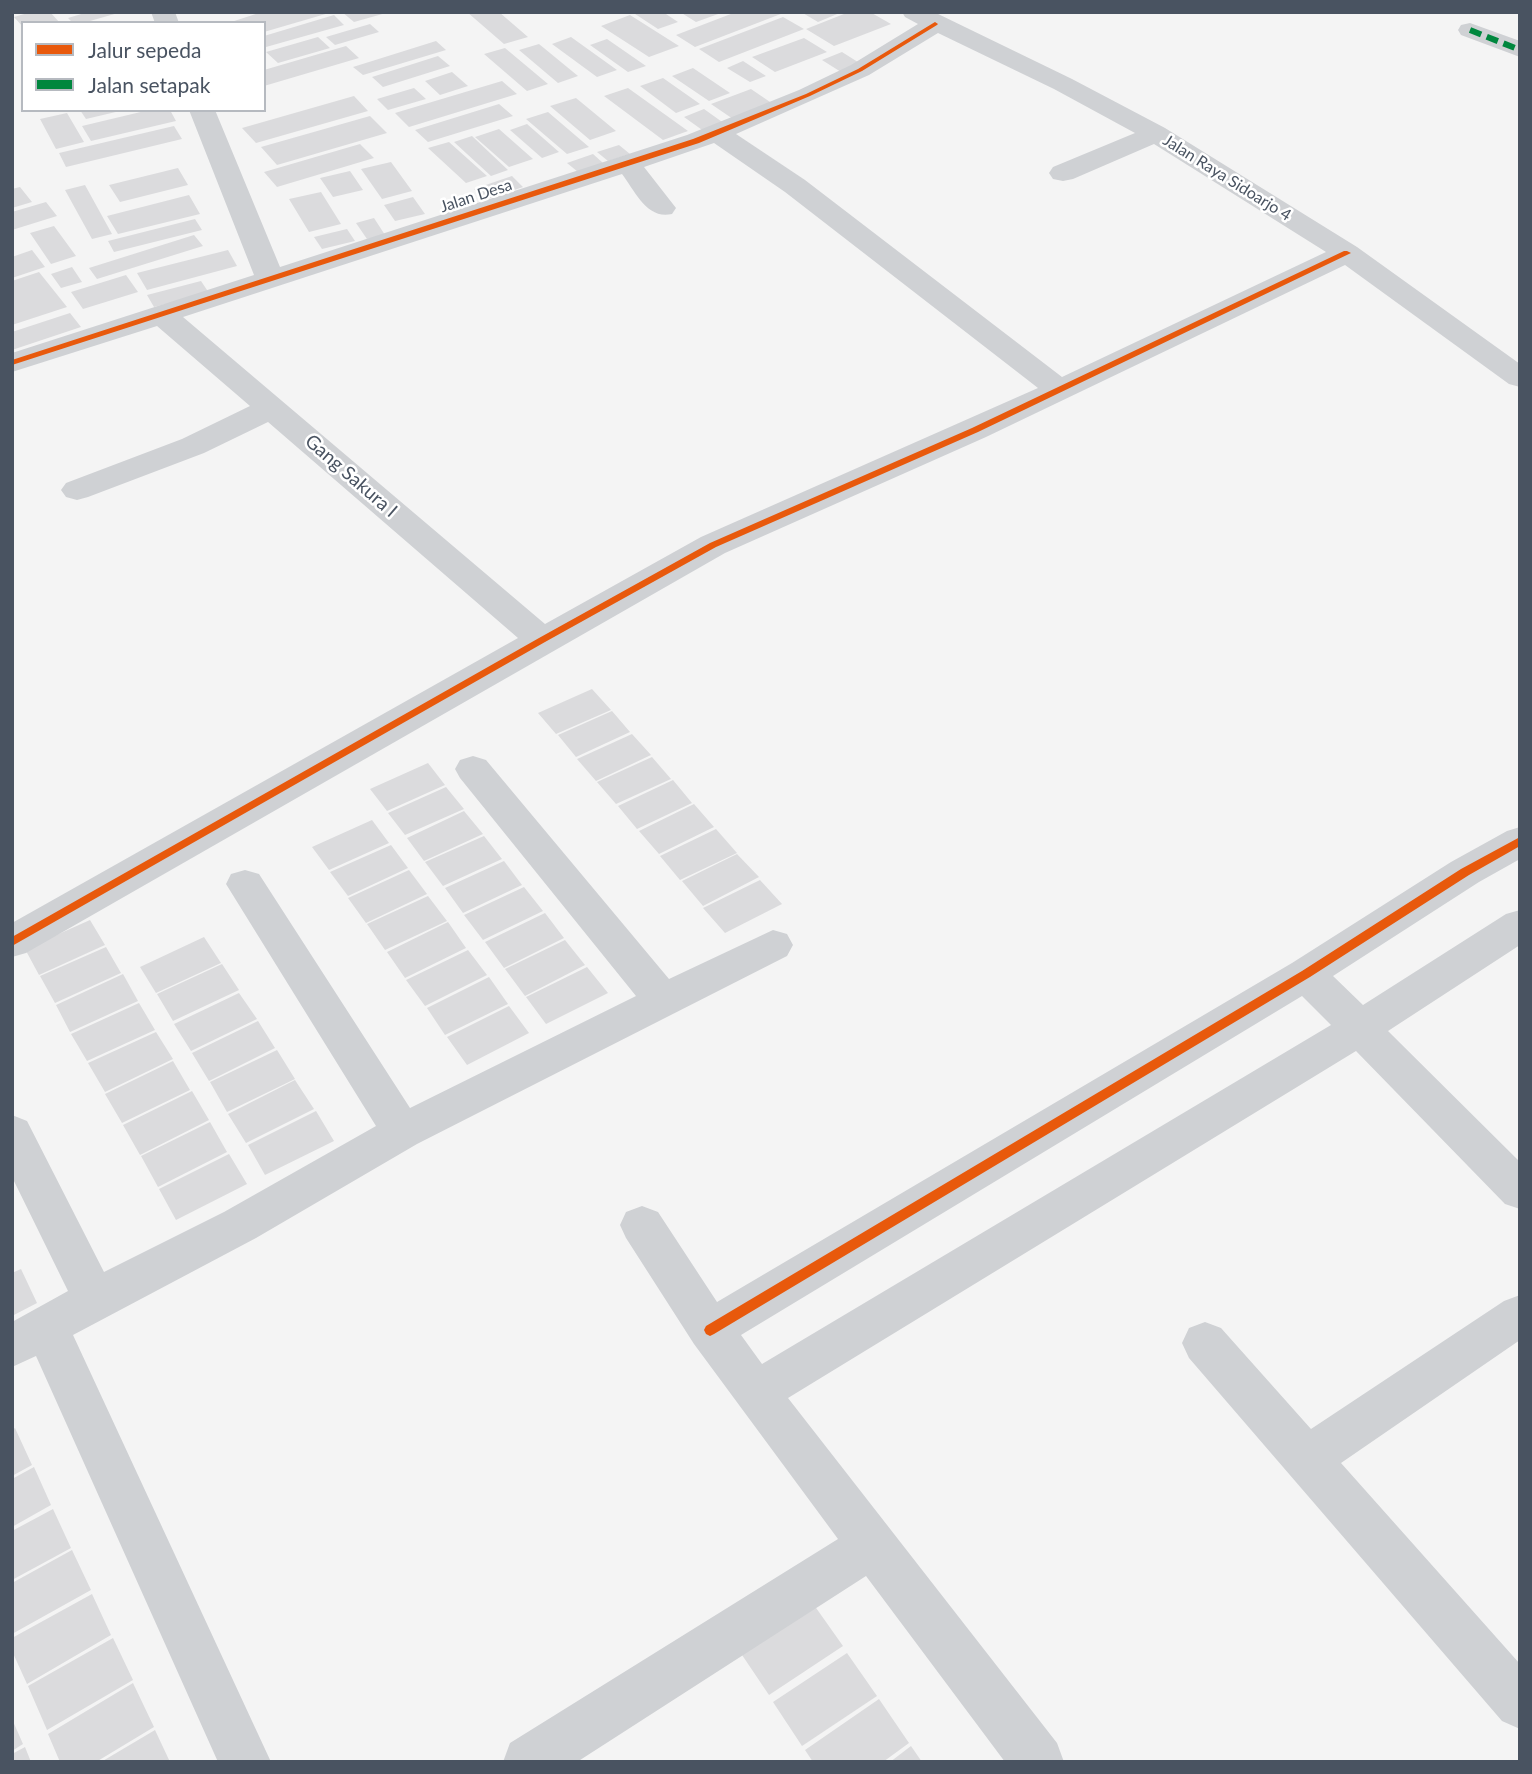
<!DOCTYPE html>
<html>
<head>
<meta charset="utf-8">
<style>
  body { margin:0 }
  #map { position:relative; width:1532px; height:1774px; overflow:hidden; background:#f4f4f4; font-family:Lato,sans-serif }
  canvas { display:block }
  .frame { position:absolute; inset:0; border:14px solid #495361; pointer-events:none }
  .legend { position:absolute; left:21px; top:21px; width:245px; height:91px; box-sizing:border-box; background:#fff; border:2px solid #b6bac0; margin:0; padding:9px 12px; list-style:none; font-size:21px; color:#495361 }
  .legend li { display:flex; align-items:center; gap:14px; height:35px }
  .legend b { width:35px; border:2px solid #b6bac0 }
</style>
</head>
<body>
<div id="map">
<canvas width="1532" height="1774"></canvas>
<div class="frame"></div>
<ul class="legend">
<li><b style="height:9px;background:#e8590c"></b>Jalur sepeda</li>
<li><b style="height:9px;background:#00873e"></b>Jalan setapak</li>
</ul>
</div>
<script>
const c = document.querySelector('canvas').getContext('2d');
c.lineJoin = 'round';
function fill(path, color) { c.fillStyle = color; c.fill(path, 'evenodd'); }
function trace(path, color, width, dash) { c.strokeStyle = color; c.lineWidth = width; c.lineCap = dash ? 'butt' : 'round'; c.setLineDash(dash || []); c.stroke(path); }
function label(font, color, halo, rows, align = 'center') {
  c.font = font + ' Lato,sans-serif'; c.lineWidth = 5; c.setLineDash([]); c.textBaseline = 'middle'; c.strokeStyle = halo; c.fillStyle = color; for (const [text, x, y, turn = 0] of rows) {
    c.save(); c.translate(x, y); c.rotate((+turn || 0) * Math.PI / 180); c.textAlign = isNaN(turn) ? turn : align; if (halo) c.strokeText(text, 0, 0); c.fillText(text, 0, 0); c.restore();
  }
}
fill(new Path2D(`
  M31,12H50L60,23H23V27L14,17Z
  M88,12H117L118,13L83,23H73L68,18Z
  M262,12H329V13L264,32V23H228Z
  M342,12H386V13L354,22Z
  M467,12H499L528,37L504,44Z
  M632,12H663L678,22L658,29Z
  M680,12H721V13L696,22Z
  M736,12H786L695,47L676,35Z
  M801,12H842L818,22Z
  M849,12H870L891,24L834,46L806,29Z
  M334,15L344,25L266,47L264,45V36Z
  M630,15L679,46L649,57L601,26Z
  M783,17L804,29L719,62L699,49Z
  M370,24L379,32L335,45L326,37Z
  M318,37L330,48L278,63L266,52Z
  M571,37L617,70L597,77L552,44Z
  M804,38L827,52L775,72L752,57Z
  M607,39L646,66L628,72L590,45Z
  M436,41L446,50L363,75L353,67Z
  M539,44L578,76L558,83L519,50Z
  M346,46L359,58L264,86V70Z
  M505,48L548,84L527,91L484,54Z
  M842,52L861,64L841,72L822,60Z
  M438,56L450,66L383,87L372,77Z
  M743,61L766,76L750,82L727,68Z
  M693,68L730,93L709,101L672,76Z
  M452,72L468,86L440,95L425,81Z
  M663,78L700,104L676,113L640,86Z
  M502,81L517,94L409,127L395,113Z
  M414,88L426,99L388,110L377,99Z
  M628,88L688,131L663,140L604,96Z
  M751,89L773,104L733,119L711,104Z
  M354,96L368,111L256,143L242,128Z
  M576,98L616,131L590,140L550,106Z
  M499,104L513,116L428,142L415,130Z
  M704,109L725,124L705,132L684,117Z
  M80,110H120V111L86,119Z
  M149,110H170L176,121L91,141L82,126Z
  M548,112L589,147L567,154L526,119Z
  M67,113L84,142L56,149L40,119Z
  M370,116L387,133L277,165L261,147Z
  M527,124L559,152L542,158L510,130Z
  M174,126L182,139L66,167L59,153Z
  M499,129L533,159L509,167L475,137Z
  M472,136L508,170L491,176L454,142Z
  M449,142L487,176L466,183L428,148Z
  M360,144L374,158L277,187L264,172Z
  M619,145L630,154L608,161L597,152Z
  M593,154L603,163L578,172L567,163Z
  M391,162L412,191L382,199L361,169Z
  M178,168L188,185L120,202L109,185Z
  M350,171L363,190L333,197L320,178Z
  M512,176L523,187L485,200L474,189Z
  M85,185L112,234L92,239L65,190Z
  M20,187L32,202L12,208V189Z
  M321,192L341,224L309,232L289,199Z
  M189,195L200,214L118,234L107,216Z
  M413,197L425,214L395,221L384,205Z
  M46,202L57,216L12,230V212Z
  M374,218L385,235L367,239L356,223Z
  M195,219L202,230L114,252L108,241Z
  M54,226L76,256L51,264L30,233Z
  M347,229L355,241L322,249L314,237Z
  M194,235L203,246L97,279L89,268Z
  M32,250L45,267L12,278V257Z
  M228,250L237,266L147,290L137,273Z
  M72,267L82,282L61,288L51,274Z
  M39,272L67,307L12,325V281Z
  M126,275L138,292L83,309L71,292Z
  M201,281L209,293L154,307L147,295Z
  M70,313L81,327L12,350V332Z
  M592,689L611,710L556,734L538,713Z
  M612,711L630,732L576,757L558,735Z
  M632,734L651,755L596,781L577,759Z
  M652,757L671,779L616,804L597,782Z
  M428,763L445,785L387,811L370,789Z
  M673,780L692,803L637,829L618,806Z
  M446,787L464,809L405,835L388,813Z
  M694,804L714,827L659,854L639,831Z
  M464,811L483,834L424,861L407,838Z
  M372,820L389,843L329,870L312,847Z
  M716,829L737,853L680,880L660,856Z
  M484,836L502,859L443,886L425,862Z
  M391,845L408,868L348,896L330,872Z
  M737,854L759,877L703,906L682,881Z
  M504,861L522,885L463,913L445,888Z
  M409,870L427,894L366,923L348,898Z
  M760,880L782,904L725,933L703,908Z
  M524,887L543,911L483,940L464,915Z
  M428,896L447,921L385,950L367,924Z
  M545,913L564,938L504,968L485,942Z
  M90,920L105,945L39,975L25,949Z
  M448,922L466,948L405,978L387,952Z
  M204,937L221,963L156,993L140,967Z
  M565,940L585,965L525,996L505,969Z
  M106,947L121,973L55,1003L40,976Z
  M468,950L487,975L425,1006L406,980Z
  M222,964L239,990L173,1021L157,994Z
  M587,967L608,993L546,1024L526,997Z
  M123,974L138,1001L70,1032L56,1005Z
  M489,977L508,1004L445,1035L427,1008Z
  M239,993L257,1019L191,1051L174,1024Z
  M139,1003L155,1030L87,1061L71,1034Z
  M509,1006L529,1033L467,1065L447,1037Z
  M258,1021L275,1048L209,1081L192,1053Z
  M156,1032L173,1059L105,1092L88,1063Z
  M277,1050L295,1079L227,1112L210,1082Z
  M173,1061L190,1090L122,1123L105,1094Z
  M295,1080L314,1109L246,1143L228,1114Z
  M192,1091L209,1120L140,1155L123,1125Z
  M316,1111L334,1141L265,1175L248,1145Z
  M210,1122L227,1152L158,1187L141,1156Z
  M229,1154L247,1184L176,1220L159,1189Z
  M21,1269L37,1303L12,1316V1273Z
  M15,1428L32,1465L12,1476V1430Z
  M34,1467L51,1505L12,1527V1479Z
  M53,1509L71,1548L12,1580V1531Z
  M72,1550L91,1590L12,1634V1583Z
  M92,1594L111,1635L27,1684L12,1651V1638Z
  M814,1605L843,1646L769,1695L740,1652Z
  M113,1638L133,1680L47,1730L28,1686Z
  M847,1653L877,1696L802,1746L773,1702Z
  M133,1683L154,1727L96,1762H60L48,1734Z
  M879,1699L909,1743L883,1762H813L805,1750Z
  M12,1719L23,1744L12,1751Z
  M155,1730L170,1762H101Z
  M911,1746L922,1762H890Z
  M25,1747L31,1762H12V1754Z`), '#dbdbdd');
fill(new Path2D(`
  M151,12H175L179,23H155Z
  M902,12H934L1072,79L1165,128L1357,247L1520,364V387L1509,384L1345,265L986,437L725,553L26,953L12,957V923L518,638L268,422L204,453L88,497L77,500L66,497L61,490L66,483L182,439L250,406L157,326L12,372V353L254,275L189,110H215L280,267L687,135L799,90L851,65L918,24L905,17ZM938,33L1054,89L1135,133L1053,167L1049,173L1053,179L1063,181L1073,179L1154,144L1326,252L1062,377L805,180L736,134L869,75ZM714,143L785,192L1038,388L701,537L545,624L183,317L622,174C635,191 647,220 672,214L676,208L644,167Z
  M1470,23L1520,41V57L1461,35L1458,30L1461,25Z
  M473,756L486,760L669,979L773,930L787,934L793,945L787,956L417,1144L256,1238L73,1335L271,1762H218L36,1356L12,1367V1322L68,1291L12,1177V1115L27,1121L104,1272L224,1212L376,1126L226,884L231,874L245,870L259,874L410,1108L636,996L460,778L455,769L460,760Z
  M1520,827V859L1479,882L1333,976L1363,1005L1506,914L1520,910V945L1388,1031L1520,1162V1209L1505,1204L1356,1051L788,1398L1057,1743L1064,1762H1005L866,1576L577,1762H503L510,1743L838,1539L694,1344L626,1238L620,1225L626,1212L642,1206L658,1212L717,1302L1292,963L1451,862L1507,831ZM1302,996L1331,1025L762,1364L741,1335Z
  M1520,1295V1340L1341,1463L1520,1664V1729L1502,1721L1189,1358L1182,1343L1189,1328L1205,1322L1221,1328L1311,1429L1504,1301Z`), '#cfd1d4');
trace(new Path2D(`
  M1470,30L1520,50`), '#00873e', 6, [12, 6]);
fill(new Path2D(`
  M935,22L938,24L937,25L862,71L810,96L699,143L12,365V360L693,139L806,94L858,69Z
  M1344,251H1347L1351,253L978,432L716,547L545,642L12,946V937L539,638L710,543L972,428Z
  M1520,837V846L1469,875L1310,977L714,1334L710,1336L706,1334L704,1330L706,1326L1302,971L1461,869Z`), '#e8590c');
label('16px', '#495361', '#fff', [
  ["Jalan Raya Sidoarjo 4",1227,178,32],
  ["Jalan Desa",476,196,-18]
]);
label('19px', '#495361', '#fff', [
  ["Gang Sakura I",351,476,41]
]);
</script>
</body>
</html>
